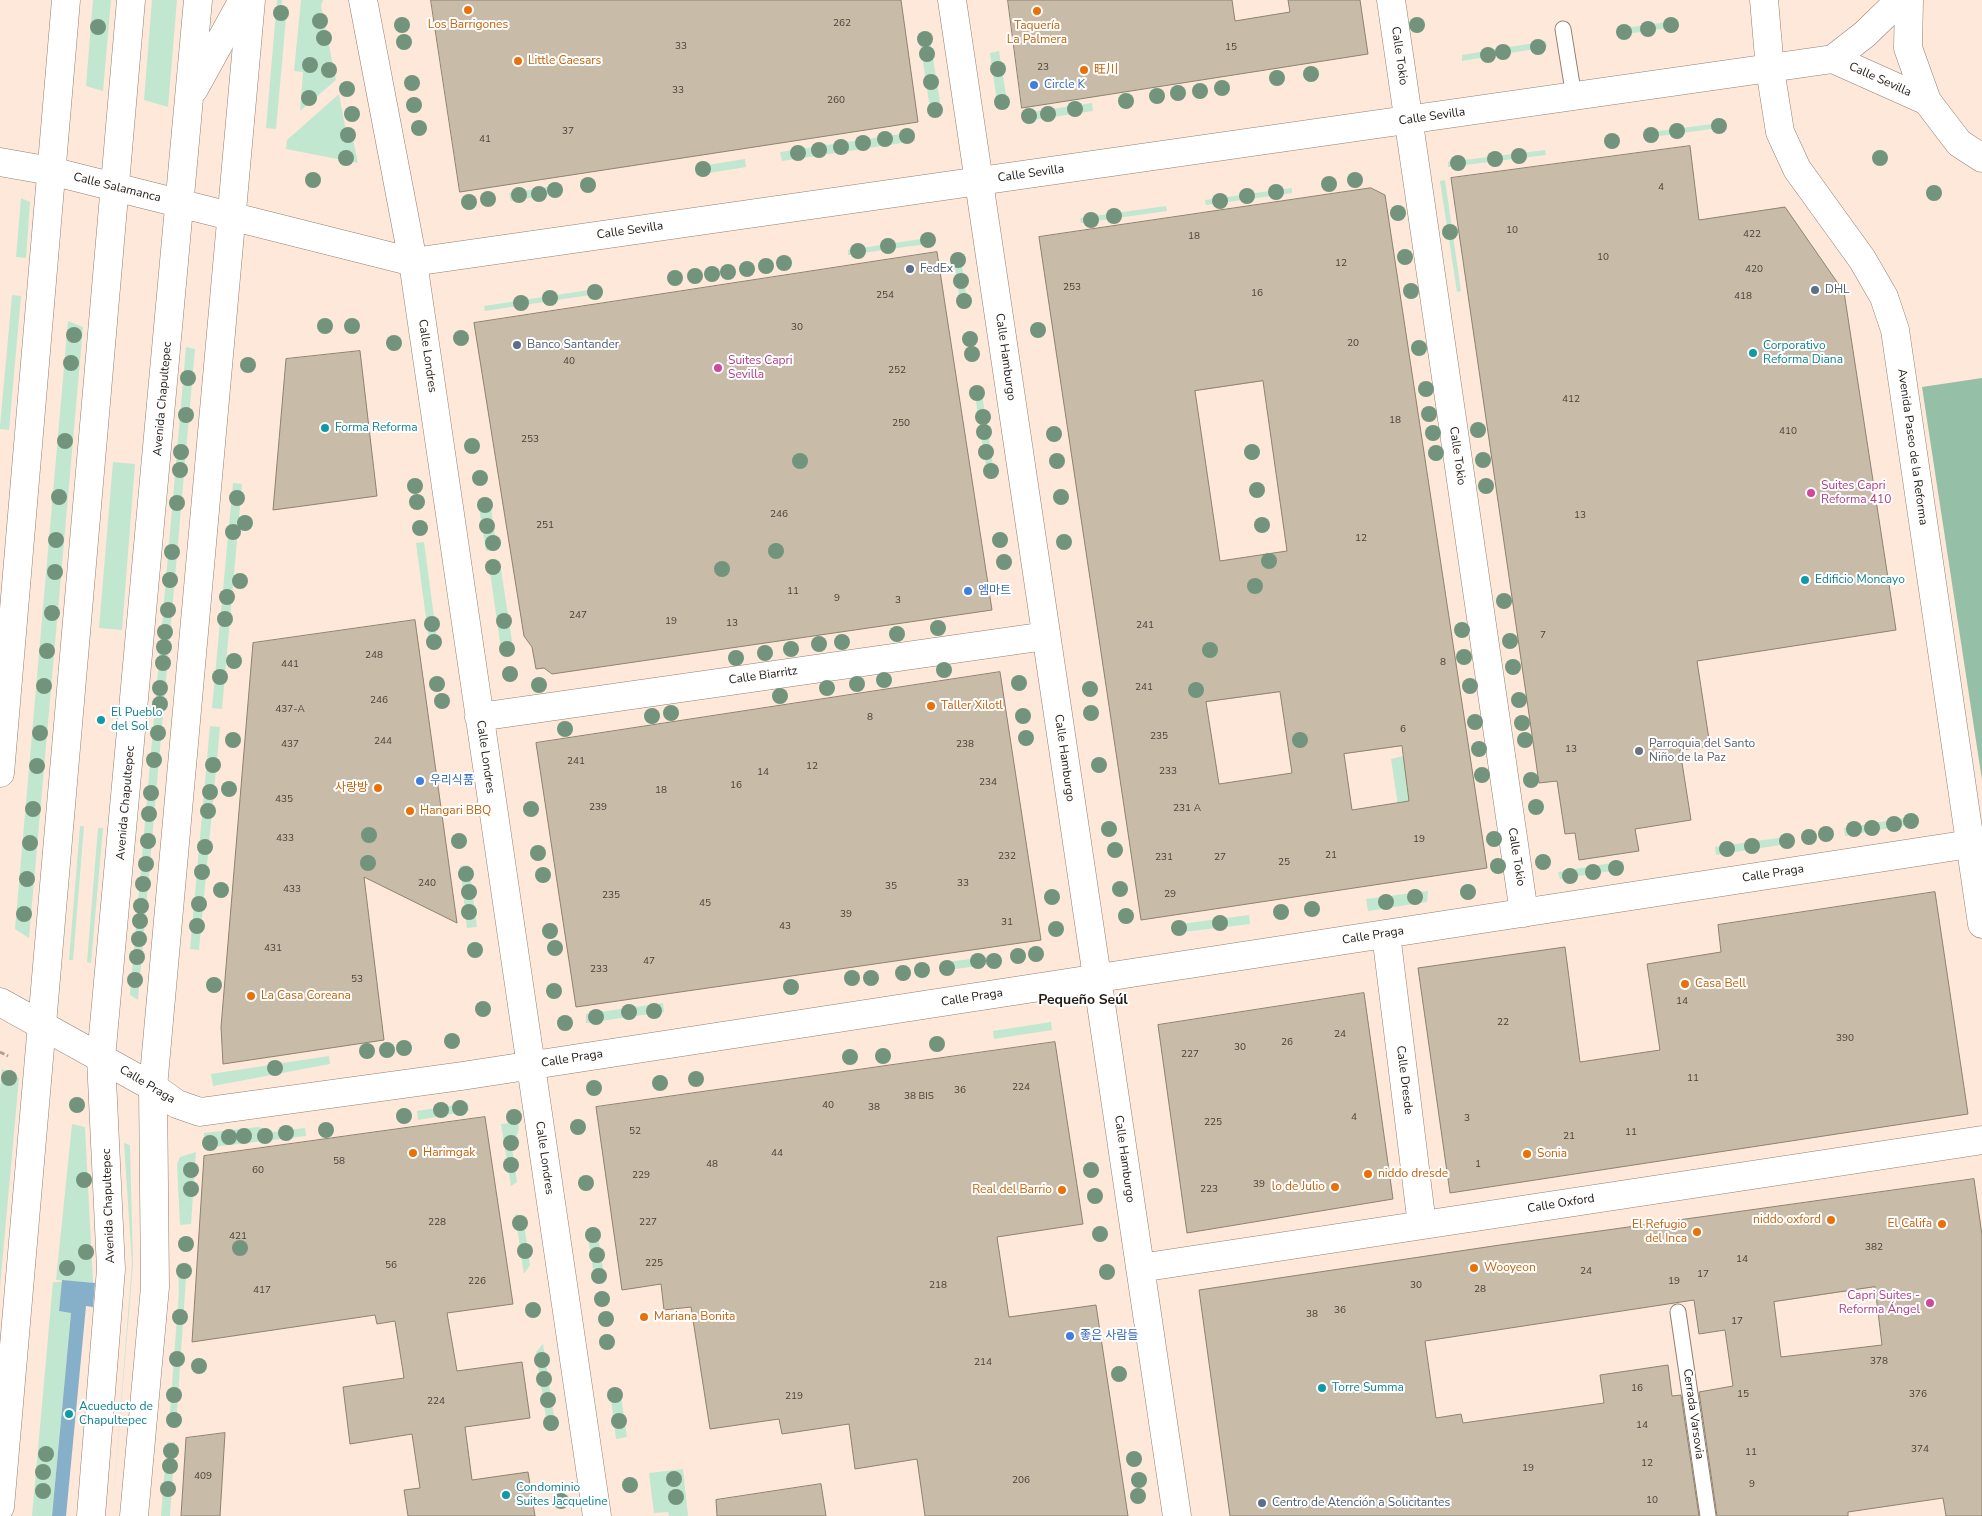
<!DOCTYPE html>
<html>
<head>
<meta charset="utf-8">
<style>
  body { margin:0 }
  canvas { display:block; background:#fde8d9 }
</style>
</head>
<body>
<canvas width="1982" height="1516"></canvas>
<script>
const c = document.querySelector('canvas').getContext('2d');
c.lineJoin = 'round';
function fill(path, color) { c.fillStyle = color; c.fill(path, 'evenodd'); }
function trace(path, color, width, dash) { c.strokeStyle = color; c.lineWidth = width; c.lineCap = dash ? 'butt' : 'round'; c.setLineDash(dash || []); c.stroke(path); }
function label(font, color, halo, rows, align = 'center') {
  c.font = font + ' "Nunito Sans","Noto Sans SC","Noto Sans KR",sans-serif'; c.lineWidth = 4; c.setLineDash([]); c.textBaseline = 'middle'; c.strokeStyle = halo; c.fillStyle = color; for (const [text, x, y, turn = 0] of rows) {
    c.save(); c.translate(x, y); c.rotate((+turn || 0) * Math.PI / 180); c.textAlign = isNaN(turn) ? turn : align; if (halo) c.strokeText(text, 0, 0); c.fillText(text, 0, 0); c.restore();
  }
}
fill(new Path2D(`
  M93,0H111L103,91L86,86Z
  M152,0H177L168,107L144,100Z
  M277,0H282L281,6L287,7L276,129L266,128Z
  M301,0H323L321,6L336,80L300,111L303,72L294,71Z
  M1674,21L1675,27L1620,35L1618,29Z
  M929,34L942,114L931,116L919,35Z
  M1546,41L1547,47L1462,61V55Z
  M999,51L1008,108L998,109L990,53Z
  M339,94L346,131L351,130L358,163L286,149L287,140Z
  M1092,103L1093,111L1026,121L1025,113Z
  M1712,124V129L1645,138L1644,133Z
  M914,132L915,141L782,161L780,152Z
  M1545,150L1546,155L1448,167V162Z
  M745,159L746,167L696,175L695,167Z
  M1445,180L1461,291L1457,292L1440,181Z
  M560,185L561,193L511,201L509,193Z
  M1292,188V193L1206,205L1205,200Z
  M21,198L30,202L26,258L16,257Z
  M1166,206L1167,211L1081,223L1080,218Z
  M934,237V243L848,255V250Z
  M960,253L968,307L961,308L953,254Z
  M602,288L603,293L485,311L484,306Z
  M12,295L21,296L9,430L0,429V426Z
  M68,321L83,327L29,938L15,929Z
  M186,347L195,349L138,1000L130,995Z
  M981,388L995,478L988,479L974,389Z
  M113,462L135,464L122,630L99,628Z
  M233,483L242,484L222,709L212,708Z
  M490,500L497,549L486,551L478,502Z
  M424,542L438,647L430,648L416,543Z
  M500,563L514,654L502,656L489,565Z
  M210,726L220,727L199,950L190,949Z
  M1403,756L1442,806L1399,812L1391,759Z
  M1918,816L1919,823L1845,836L1844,828Z
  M80,826H84L73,960H69Z
  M98,828H103L91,963L87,962Z
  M1792,836L1793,843L1716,855L1715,847Z
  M1623,861L1624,869L1560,879L1558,872Z
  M469,865L477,927L467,928L460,866Z
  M1428,891L1427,902L1368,911L1366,899Z
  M1249,915L1250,924L1175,933L1173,925Z
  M1000,955L1001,963L940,971V963Z
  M663,1003L664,1012L586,1023V1014Z
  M1051,1022L1052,1030L994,1039L993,1031Z
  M329,1056L330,1064L213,1086L211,1074Z
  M2,1069L19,1078L0,1287V1090Z
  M468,1103L469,1111L418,1120L417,1111Z
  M516,1111L519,1129L512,1148L517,1182L511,1186L501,1124L511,1123L509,1112Z
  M72,1124L85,1127L93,1283L56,1280Z
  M259,1127L272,1132L305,1128L306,1136L204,1148V1133Z
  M124,1143L130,1145L133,1264L112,1516L132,1264Z
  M196,1152L191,1224L180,1225L177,1164L180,1157Z
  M515,1214L523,1217L530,1265L524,1274Z
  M597,1229L605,1281L595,1282L587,1230Z
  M187,1263L176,1426L169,1425L179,1291L178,1264Z
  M53,1282H62L59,1311L71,1312L52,1516H32Z
  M543,1344L556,1430L548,1431L536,1352Z
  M620,1390L627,1437L616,1439L610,1391Z
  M167,1442H175L170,1516H161Z
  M683,1469L688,1516H669L668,1512L654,1513L649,1473Z`), '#c2e7d1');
fill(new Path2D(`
  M1982,378V780L1922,387Z`), '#95bfa6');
fill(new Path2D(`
  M62,1280L95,1283L93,1307L86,1306L66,1516H52L71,1313L59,1311Z`), '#86afc9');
const building = new Path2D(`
  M431,0H901L918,122L460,192Z
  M1008,0H1232L1235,21L1290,12L1288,0H1360L1368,54L1022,108Z
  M1690,146L1699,220L1785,207L1844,292L1896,630L1697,661L1710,746L1680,750L1691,820L1635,829L1639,851L1579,860L1575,833L1565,834L1557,781L1539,783L1451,178Z
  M1371,188L1385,195L1487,868L1141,920L1039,237ZM1263,381L1287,551L1220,561L1195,391ZM1280,692L1292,773L1219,784L1206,702ZM1402,746L1409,801L1352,810L1344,754Z
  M937,252L992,610L552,674L544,668L536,669L532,647L524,636L474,323Z
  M360,351L377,496L273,510L286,359Z
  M415,620L457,923L364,877L384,1040L223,1064L221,1027L253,643Z
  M1000,672L1041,940L576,1007L536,743Z
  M1935,892L1968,1114L1450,1193L1418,968L1565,947L1580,1062L1660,1050L1647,964L1721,952L1718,925Z
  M1364,993L1393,1199L1187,1233L1158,1025Z
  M1055,1042L1083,1224L997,1237L1009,1317L1096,1305L1128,1516H925L917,1459L855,1469L849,1424L782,1434L779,1419L710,1429L691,1307L664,1310L661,1284L622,1290L596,1107Z
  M485,1117L513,1304L447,1313L457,1371L522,1362L530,1418L465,1427L472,1480L528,1472L535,1516H408L404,1490L420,1488L412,1434L350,1444L343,1387L404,1378L395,1321L377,1324L375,1315L192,1342L204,1156Z
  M1974,1179L1982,1235V1516H1946L1943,1498L1848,1512V1516H1717L1699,1392L1733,1386L1725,1330L1699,1334L1694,1300L1425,1341L1436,1418L1461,1414L1463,1423L1604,1403L1600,1375L1668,1365L1672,1396L1681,1395L1699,1516H1230L1199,1290L1500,1245ZM1875,1287L1882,1345L1781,1357L1774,1302Z
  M225,1433L220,1516H181L186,1438Z
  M821,1484L826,1516H717L716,1500Z`);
fill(building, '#c8bba8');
trace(building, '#8d8270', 1);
const service = new Path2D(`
  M1563,29L1574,97
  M1678,1312L1708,1516`);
const minor = new Path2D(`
  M363,0L413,262L597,1516
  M952,0L1177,1516
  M1391,0L1524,913
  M479,717L1046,636
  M1386,934L1422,1225
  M0,1002L153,1087L177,1104L200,1112L462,1076L1970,844
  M1140,1268L1982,1140`);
const tertiary = new Path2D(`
  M1764,0L1770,69L1780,132L1797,169L1862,259L1884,297L1895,330L1982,924`);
const secondary = new Path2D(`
  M0,773L66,0
  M134,1516L155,1287L153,1087L251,0`);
const primary = new Path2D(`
  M1909,0L1908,48L1927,101L1959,143L1982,158
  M1833,59L1927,101
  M194,89L243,0
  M0,162L51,171L413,262L1833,59L1865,34L1900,0
  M0,1507L131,0
  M91,1516L111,1269L101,1058L198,0`);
trace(service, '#928072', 17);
trace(minor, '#928072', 29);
trace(tertiary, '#928072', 29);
trace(secondary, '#928072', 29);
trace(primary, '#928072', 29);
trace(new Path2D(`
  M0,1052L8,1056`), '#b0a094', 3, [5, 2.5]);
trace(service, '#fff', 15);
trace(minor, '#fff', 28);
trace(tertiary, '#fff', 28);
trace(secondary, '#fff', 28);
trace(primary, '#fff', 28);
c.fillStyle = '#72947d';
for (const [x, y] of [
  [281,13],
  [320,21],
  [402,25],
  [1417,25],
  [1671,25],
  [98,27],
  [1648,29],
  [1624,32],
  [324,38],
  [925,39],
  [404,42],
  [1538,47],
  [1503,52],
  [927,54],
  [1488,55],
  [310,65],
  [998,69],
  [329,70],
  [1311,74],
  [1277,78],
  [931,82],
  [412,83],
  [1222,88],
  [347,89],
  [1200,91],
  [1178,93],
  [1157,96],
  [309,98],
  [1126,101],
  [1002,102],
  [414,105],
  [1075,109],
  [935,110],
  [352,114],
  [1048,114],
  [1029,116],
  [1719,126],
  [419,128],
  [1677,131],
  [348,135],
  [1651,135],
  [907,136],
  [885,139],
  [1612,141],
  [863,143],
  [841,147],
  [819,150],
  [798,153],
  [1519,156],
  [346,158],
  [1880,158],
  [1495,159],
  [1458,163],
  [703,169],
  [313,180],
  [1355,180],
  [1329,184],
  [588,185],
  [555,190],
  [1276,192],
  [1934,193],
  [539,194],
  [519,195],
  [1247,196],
  [488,199],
  [1220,201],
  [469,202],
  [1398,213],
  [1114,216],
  [1091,220],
  [1450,232],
  [928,240],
  [888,246],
  [858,251],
  [1405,257],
  [958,260],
  [784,263],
  [766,266],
  [747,269],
  [728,272],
  [712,274],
  [695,276],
  [675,278],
  [961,281],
  [1411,291],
  [595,292],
  [550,298],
  [964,301],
  [521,303],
  [325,326],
  [352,326],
  [1038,330],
  [74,335],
  [461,338],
  [970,339],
  [394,343],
  [1419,348],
  [972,354],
  [71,363],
  [248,365],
  [188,378],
  [1426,389],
  [977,393],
  [1429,414],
  [186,415],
  [983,417],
  [1478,430],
  [984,432],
  [1433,433],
  [1054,434],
  [65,441],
  [472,446],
  [181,452],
  [986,452],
  [1252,452],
  [1436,453],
  [1483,460],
  [800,461],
  [1057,461],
  [180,470],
  [991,471],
  [480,478],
  [415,486],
  [1486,486],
  [1257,490],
  [59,497],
  [1061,497],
  [237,498],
  [417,502],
  [177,503],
  [485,505],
  [245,523],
  [1262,525],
  [487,526],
  [420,528],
  [233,532],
  [56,540],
  [1000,540],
  [1064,542],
  [493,543],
  [776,551],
  [172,552],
  [1269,561],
  [1004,562],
  [493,567],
  [722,569],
  [55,572],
  [170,580],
  [240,581],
  [1255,586],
  [227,597],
  [1504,601],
  [168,610],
  [52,613],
  [225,619],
  [504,621],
  [432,624],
  [938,628],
  [1462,630],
  [165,632],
  [897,634],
  [1510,641],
  [434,642],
  [842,642],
  [819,644],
  [164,647],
  [507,649],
  [791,649],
  [1210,650],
  [47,651],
  [765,653],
  [1464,657],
  [736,658],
  [234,661],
  [163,663],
  [1513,667],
  [944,670],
  [510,674],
  [220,677],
  [884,680],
  [1019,683],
  [437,684],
  [857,684],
  [539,685],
  [44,686],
  [1470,686],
  [160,688],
  [827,688],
  [1090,689],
  [1196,690],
  [780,696],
  [1519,700],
  [442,701],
  [160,704],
  [671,713],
  [1091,713],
  [652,716],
  [1023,716],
  [1475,722],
  [1522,723],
  [565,729],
  [40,733],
  [158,733],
  [1026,738],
  [233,740],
  [1300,740],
  [1525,740],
  [1479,749],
  [154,760],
  [213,765],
  [1099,765],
  [37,766],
  [1482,775],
  [1531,780],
  [229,789],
  [210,792],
  [151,793],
  [1536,807],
  [33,809],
  [531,809],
  [208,811],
  [149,814],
  [1911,821],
  [1894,824],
  [1872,828],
  [1109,829],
  [1854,829],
  [1826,834],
  [369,835],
  [1809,837],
  [1494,839],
  [148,841],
  [459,841],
  [1787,841],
  [30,843],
  [1752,846],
  [205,847],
  [1727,849],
  [1115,850],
  [538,853],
  [1543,862],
  [368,863],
  [146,864],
  [1498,866],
  [1616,868],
  [202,872],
  [1593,872],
  [466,874],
  [543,875],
  [1570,876],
  [27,879],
  [143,884],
  [1120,889],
  [221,890],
  [469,892],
  [1468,892],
  [1052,897],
  [1415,897],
  [1386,902],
  [199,904],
  [141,906],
  [1312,909],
  [469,912],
  [1281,912],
  [24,914],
  [1126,916],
  [140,921],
  [1220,923],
  [197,926],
  [1179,928],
  [1056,929],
  [550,931],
  [139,939],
  [555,948],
  [475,950],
  [1036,954],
  [1018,956],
  [137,957],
  [978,961],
  [994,961],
  [947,968],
  [922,970],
  [903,973],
  [852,978],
  [871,978],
  [135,980],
  [214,985],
  [791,987],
  [554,991],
  [483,1009],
  [654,1011],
  [629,1012],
  [596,1017],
  [565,1023],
  [452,1041],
  [937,1044],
  [404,1048],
  [387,1050],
  [367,1051],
  [883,1056],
  [850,1057],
  [275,1068],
  [9,1078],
  [696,1079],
  [660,1083],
  [594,1088],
  [77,1105],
  [460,1108],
  [441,1110],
  [404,1116],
  [514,1117],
  [578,1127],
  [326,1130],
  [286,1133],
  [244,1136],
  [265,1136],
  [229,1137],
  [210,1143],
  [511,1143],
  [511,1165],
  [191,1170],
  [1091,1170],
  [84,1180],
  [586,1183],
  [191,1189],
  [1095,1196],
  [520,1223],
  [1100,1234],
  [593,1235],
  [186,1244],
  [240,1248],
  [525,1251],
  [86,1252],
  [597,1255],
  [67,1268],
  [184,1271],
  [1107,1272],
  [599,1276],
  [602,1299],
  [533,1310],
  [180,1317],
  [606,1319],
  [607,1342],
  [177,1359],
  [542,1360],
  [199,1366],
  [1119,1374],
  [544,1379],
  [174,1395],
  [615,1395],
  [548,1400],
  [174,1420],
  [619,1421],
  [551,1423],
  [171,1451],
  [46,1454],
  [1134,1459],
  [170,1466],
  [43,1472],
  [674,1479],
  [1139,1480],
  [630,1485],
  [168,1489],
  [43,1491],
  [1138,1496],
  [676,1497],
  [561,1501]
]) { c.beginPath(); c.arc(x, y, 8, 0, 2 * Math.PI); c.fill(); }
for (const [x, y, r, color] of [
  [468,10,5,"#e8710a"],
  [1037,11,5,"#e8710a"],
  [518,61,5,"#e8710a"],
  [1084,70,5,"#e8710a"],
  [1034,85,5,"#3f7fe0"],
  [910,269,5,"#5c6f8a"],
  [1815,290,5,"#5c6f8a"],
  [517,345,5,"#5c6f8a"],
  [1753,353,5,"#0f9aa8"],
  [718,368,5,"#d1479c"],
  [325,428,5,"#0f9aa8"],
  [1811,493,5,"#d1479c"],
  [1805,580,5,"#0f9aa8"],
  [968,591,5,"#3f7fe0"],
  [931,706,5,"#e8710a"],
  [101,720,5,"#0f9aa8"],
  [1639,751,5,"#6b7280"],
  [420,781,5,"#3f7fe0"],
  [378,788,5,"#e8710a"],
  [410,811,5,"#e8710a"],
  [1685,984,5,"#e8710a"],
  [251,996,5,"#e8710a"],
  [413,1153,5,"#e8710a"],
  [1527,1154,5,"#e8710a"],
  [1368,1174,5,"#e8710a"],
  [1335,1187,5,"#e8710a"],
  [1062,1190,5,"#e8710a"],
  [1831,1220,5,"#e8710a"],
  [1942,1224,5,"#e8710a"],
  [1697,1232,5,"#e8710a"],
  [1474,1268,5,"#e8710a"],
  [1930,1303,5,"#d1479c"],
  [644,1317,5,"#e8710a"],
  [1070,1336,5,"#3f7fe0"],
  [1322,1388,5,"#0f9aa8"],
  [69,1414,5,"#0f9aa8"],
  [506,1495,5,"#0f9aa8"],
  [1262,1503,5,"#5c6f8a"]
]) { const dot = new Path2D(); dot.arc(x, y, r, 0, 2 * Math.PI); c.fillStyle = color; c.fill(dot); trace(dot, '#fff', 2); }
label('10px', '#4a4239', null, [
  ["262",842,24],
  ["33",681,47],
  ["15",1231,48],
  ["23",1043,68],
  ["33",678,91],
  ["260",836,101],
  ["37",568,132],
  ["41",485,140],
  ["4",1661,188],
  ["10",1512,231],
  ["422",1752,235],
  ["18",1194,237],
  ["10",1603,258],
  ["12",1341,264],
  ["420",1754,270],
  ["253",1072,288],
  ["16",1257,294],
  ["254",885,296],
  ["418",1743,297],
  ["30",797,328],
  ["20",1353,344],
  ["40",569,362],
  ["252",897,371],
  ["412",1571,400],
  ["18",1395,421],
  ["250",901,424],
  ["410",1788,432],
  ["253",530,440],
  ["246",779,515],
  ["13",1580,516],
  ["251",545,526],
  ["12",1361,539],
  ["11",793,592],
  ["9",837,599],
  ["3",898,601],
  ["247",578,616],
  ["19",671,622],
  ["13",732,624],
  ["241",1145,626],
  ["7",1543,636],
  ["248",374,656],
  ["8",1443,663],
  ["441",290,665],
  ["241",1144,688],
  ["246",379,701],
  ["437-A",290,710],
  ["8",870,718],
  ["6",1403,730],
  ["235",1159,737],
  ["244",383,742],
  ["437",290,745],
  ["238",965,745],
  ["13",1571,750],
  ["241",576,762],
  ["12",812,767],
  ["233",1168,772],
  ["14",763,773],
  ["234",988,783],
  ["16",736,786],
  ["18",661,791],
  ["435",284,800],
  ["239",598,808],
  ["231 A",1187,809],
  ["433",285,839],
  ["19",1419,840],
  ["21",1331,856],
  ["232",1007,857],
  ["231",1164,858],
  ["27",1220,858],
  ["25",1284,863],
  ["240",427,884],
  ["33",963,884],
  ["35",891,887],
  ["433",292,890],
  ["29",1170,895],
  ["235",611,896],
  ["45",705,904],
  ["39",846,915],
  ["31",1007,923],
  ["43",785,927],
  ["431",273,949],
  ["47",649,962],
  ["233",599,970],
  ["53",357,980],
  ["14",1682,1002],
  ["22",1503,1023],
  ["24",1340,1035],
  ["390",1845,1039],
  ["26",1287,1043],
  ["30",1240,1048],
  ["227",1190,1055],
  ["11",1693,1079],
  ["224",1021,1088],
  ["36",960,1091],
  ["38 BIS",919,1097],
  ["40",828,1106],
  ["38",874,1108],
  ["4",1354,1118],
  ["3",1467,1119],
  ["225",1213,1123],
  ["52",635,1132],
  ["11",1631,1133],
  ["21",1569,1137],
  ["44",777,1154],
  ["58",339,1162],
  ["48",712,1165],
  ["1",1478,1165],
  ["60",258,1171],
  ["229",641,1176],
  ["39",1259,1185],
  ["223",1209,1190],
  ["228",437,1223],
  ["227",648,1223],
  ["421",238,1237],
  ["382",1874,1248],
  ["14",1742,1260],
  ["225",654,1264],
  ["56",391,1266],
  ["24",1586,1272],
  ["17",1703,1275],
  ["226",477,1282],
  ["19",1674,1282],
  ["218",938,1286],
  ["30",1416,1286],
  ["28",1480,1290],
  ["417",262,1291],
  ["36",1340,1311],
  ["38",1312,1315],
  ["17",1737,1322],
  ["378",1879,1362],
  ["214",983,1363],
  ["16",1637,1389],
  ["15",1743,1395],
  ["376",1918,1395],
  ["219",794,1397],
  ["224",436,1402],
  ["14",1642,1426],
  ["374",1920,1450],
  ["11",1751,1453],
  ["12",1647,1464],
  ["19",1528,1469],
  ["409",203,1477],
  ["206",1021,1481],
  ["9",1752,1485],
  ["10",1652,1501]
]);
label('12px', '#c56008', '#fff', [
  ["Los Barrigones",468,25,"center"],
  ["Taquería",1037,26,"center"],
  ["La Palmera",1037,40,"center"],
  ["Little Caesars",528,61],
  ["旺川",1094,70],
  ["Taller Xilotl",941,706],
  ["사랑방",368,788,"right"],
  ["Hangari BBQ",420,811],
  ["Casa Bell",1695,984],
  ["La Casa Coreana",261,996],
  ["Harimgak",423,1153],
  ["Sonia",1537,1154],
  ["niddo dresde",1378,1174],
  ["lo de Julio",1325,1187,"right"],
  ["Real del Barrio",1052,1190,"right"],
  ["niddo oxford",1821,1220,"right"],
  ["El Califa",1932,1224,"right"],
  ["El Refugio",1687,1225,"right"],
  ["del Inca",1687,1239,"right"],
  ["Wooyeon",1484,1268],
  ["Mariana Bonita",654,1317]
], 'left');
label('12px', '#201914', '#fff', [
  ["Calle Tokio",1399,56,82],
  ["Calle Sevilla",1880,80,24],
  ["Calle Sevilla",1432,117,-8],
  ["Calle Sevilla",1031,174,-8],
  ["Calle Salamanca",117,188,14],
  ["Calle Sevilla",630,231,-8],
  ["Calle Londres",427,356,82],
  ["Calle Hamburgo",1005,357,82],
  ["Avenida Chapultepec",163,399,-85],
  ["Avenida Paseo de la Reforma",1912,447,82],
  ["Calle Tokio",1457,456,82],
  ["Calle Biarritz",763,676,-8],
  ["Calle Londres",485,757,82],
  ["Calle Hamburgo",1064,758,82],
  ["Avenida Chapultepec",126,803,-85],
  ["Calle Tokio",1516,857,81],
  ["Calle Praga",1773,874,-9],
  ["Calle Praga",1373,936,-9],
  ["Calle Praga",972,998,-9],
  ["Calle Praga",572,1059,-9],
  ["Calle Dresde",1404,1080,83],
  ["Calle Praga",147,1085,31],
  ["Calle Londres",544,1158,82],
  ["Calle Hamburgo",1124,1159,82],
  ["Calle Oxford",1561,1204,-9],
  ["Avenida Chapultepec",109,1206,-92],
  ["Cerrada Varsovia",1693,1414,82]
]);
label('12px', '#366cbe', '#fff', [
  ["Circle K",1044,85],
  ["엠마트",978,591],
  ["우리식품",430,781],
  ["좋은 사람들",1080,1336]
], 'left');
label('12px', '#4e5e75', '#fff', [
  ["FedEx",920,269],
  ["DHL",1825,290],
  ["Banco Santander",527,345],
  ["Centro de Atención a Solicitantes",1272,1503]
], 'left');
label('12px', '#0d838f', '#fff', [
  ["Corporativo",1763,346],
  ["Reforma Diana",1763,360],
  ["Forma Reforma",335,428],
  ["Edificio Moncayo",1815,580],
  ["El Pueblo",111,713],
  ["del Sol",111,727],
  ["Torre Summa",1332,1388],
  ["Acueducto de",79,1407],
  ["Chapultepec",79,1421],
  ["Condominio",516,1488],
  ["Suites Jacqueline",516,1502]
], 'left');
label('12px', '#b23c85', '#fff', [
  ["Suites Capri",728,361],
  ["Sevilla",728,375],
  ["Suites Capri",1821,486],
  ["Reforma 410",1821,500],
  ["Capri Suites -",1920,1296,"right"],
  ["Reforma Ángel",1920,1310,"right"]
], 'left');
label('12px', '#5b616d', '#fff', [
  ["Parroquia del Santo",1649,744],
  ["Niño de la Paz",1649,758]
], 'left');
label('bold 14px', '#201914', '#fff', [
  ["Pequeño Seúl",1083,1001]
]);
</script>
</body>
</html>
